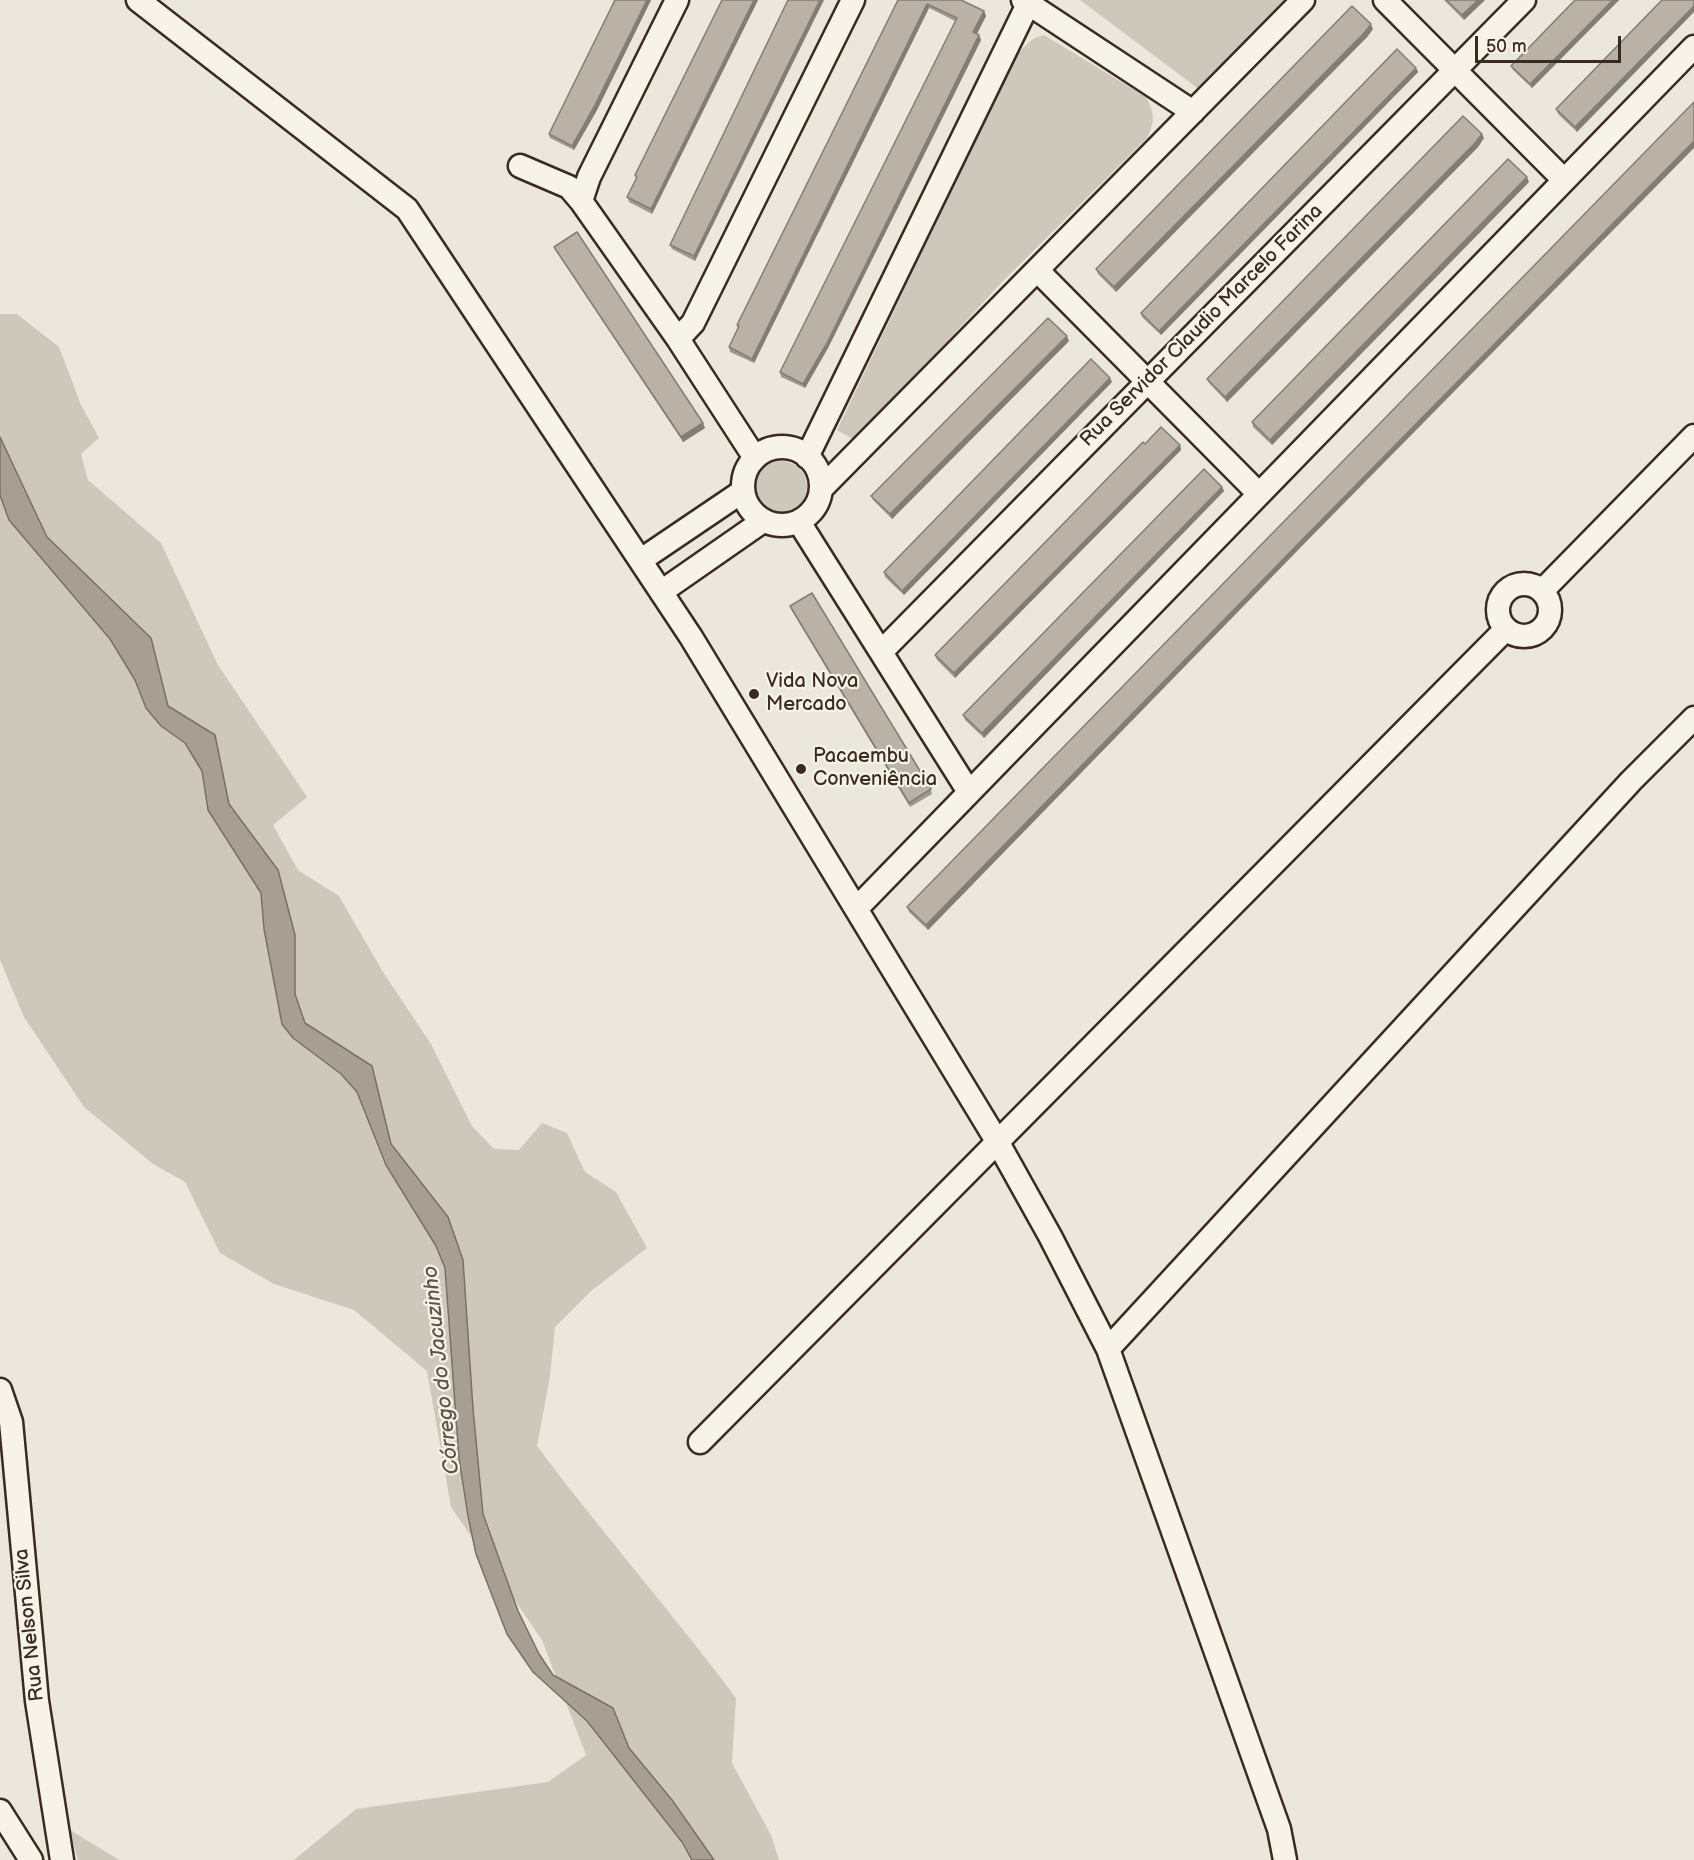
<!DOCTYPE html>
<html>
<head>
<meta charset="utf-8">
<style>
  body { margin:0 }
  #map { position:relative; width:1694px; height:1860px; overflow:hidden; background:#ece7dc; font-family:"Balsamiq Sans",sans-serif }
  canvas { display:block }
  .scale { position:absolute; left:1475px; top:36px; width:146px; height:27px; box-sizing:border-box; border:3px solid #3b2a1e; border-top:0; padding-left:8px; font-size:18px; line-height:21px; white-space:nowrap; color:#3b2a1e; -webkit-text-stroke:4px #f7f3e8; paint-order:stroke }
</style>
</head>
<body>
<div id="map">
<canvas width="1694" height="1860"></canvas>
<div class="scale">50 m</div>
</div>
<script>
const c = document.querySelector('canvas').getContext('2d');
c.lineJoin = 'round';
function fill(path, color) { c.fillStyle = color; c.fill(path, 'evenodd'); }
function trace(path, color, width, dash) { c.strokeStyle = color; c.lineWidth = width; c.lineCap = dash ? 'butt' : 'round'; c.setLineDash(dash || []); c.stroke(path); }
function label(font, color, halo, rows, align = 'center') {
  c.font = font + ' "Balsamiq Sans",sans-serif'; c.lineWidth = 4.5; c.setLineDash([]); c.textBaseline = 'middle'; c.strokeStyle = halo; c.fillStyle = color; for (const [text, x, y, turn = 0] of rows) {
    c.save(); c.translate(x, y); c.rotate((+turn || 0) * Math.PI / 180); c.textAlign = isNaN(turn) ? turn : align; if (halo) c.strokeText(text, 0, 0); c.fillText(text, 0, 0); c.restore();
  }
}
fill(new Path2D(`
  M1080,0H1292L1208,96Z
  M1044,35L1146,97C1155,113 1155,121 1147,138L1000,284L856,441L837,430L997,96C1008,75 1018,40 1044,35Z
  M0,314H17L59,347L81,405L99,438L81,454L88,480L161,543L218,665L307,797L273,825L298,870L339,896L383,972L431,1044L472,1126L494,1149L519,1150L542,1123L567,1133L585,1172L616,1192L647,1248L591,1291L555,1327L550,1376L537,1446C601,1532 672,1612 736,1698L732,1763L771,1835L779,1860H294L356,1809L548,1782L586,1755L542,1640L451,1507L427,1371L354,1310L274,1284L220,1253L185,1182L153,1164L84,1107L24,1017L0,960Z
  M755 487a26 26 0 1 1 52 0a26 26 0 1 1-52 0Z
  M70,1830L116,1858L120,1860H78Z`), '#cec8bc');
const water = new Path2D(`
  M0,437L47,537L151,638L168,706L215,735L229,804L278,870L295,935V994L305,1023L372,1066L391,1144L448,1217L463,1260L473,1409L483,1514L518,1611L539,1654L553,1675L613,1708L629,1748L672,1800L714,1860H692L682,1842L587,1721L533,1672L507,1634L476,1554L468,1516L459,1458L445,1268L436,1246L386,1165L357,1092L341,1074L293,1038L282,1024L264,929L261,893L208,810L202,771L185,743L161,726L146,708L135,680L110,639L9,520L0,495Z`);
fill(water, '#a89f93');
trace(water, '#7c7064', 1.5);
const minor = new Path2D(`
  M138,0L407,209L691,637L997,1141L1050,1236L1108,1349L1279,1829L1285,1860
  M1023,0L1193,112
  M1385,0L1564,180
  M520,166L569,187L581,201L678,339L755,458
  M581,201L589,177L677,0
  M1037,270L1259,494
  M678,339L693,323L853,0
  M743 486a39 39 0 1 1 78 0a39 39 0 1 1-78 0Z
  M807,457L1030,0
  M821,489L1303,0
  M799,522L969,792
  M641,560L743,491
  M1498 610a26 26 0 1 1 52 0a26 26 0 1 1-52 0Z
  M1542,591L1694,436
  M661,592L763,521
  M881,652L1524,0
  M857,908L1694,47
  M1108,1349L1631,781L1694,718
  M0,1390L11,1422L37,1701L62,1860
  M700,1442L1506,629
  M0,1811L31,1860`);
trace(minor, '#3b2a1e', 27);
trace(minor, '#f7f3e8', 22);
fill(new Path2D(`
  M615,0H651L597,110L574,150L550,138L549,134Z
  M722,0H758L652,214L629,202L627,197L636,179L635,175Z
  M788,0L695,261L672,249L670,245Z
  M898,0L984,11L986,16L977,34L979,35L981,40L828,348L805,388L781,377L780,372L955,21L929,8L754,363L730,352L729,347L738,329L737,325Z
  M1444,0H1485L1464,20Z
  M1575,0H1619L1532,88L1513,70L1511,66Z
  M1662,0L1577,132L1558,114L1556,109Z
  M1373,29L1367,37L1116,292L1098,274L1096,269Z
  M1416,68L1418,72L1161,335L1142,317L1141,313Z
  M1484,138L1478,147L1227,402L1209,383L1207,379Z
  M1529,182L1272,445L1253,427L1252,422Z
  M554,247L705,428L683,442L556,251Z
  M1069,341L892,519L873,500L871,496Z
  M1112,382L904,595L885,577L884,572Z
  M1145,444L1180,445L1181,450L955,678L937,660L935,655Z
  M1222,487L1224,491L984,738L965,720L963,715Z
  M1298,550L928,930L909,912L907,907Z
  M790,606L931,789L932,794L910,807L792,611Z`), '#a09990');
fill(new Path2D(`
  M647,0H651L597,110L574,150L572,146Z
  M754,0H758L652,214L651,209Z
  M820,0H824L695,261L694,256Z
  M1478,0H1485L1464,20L1462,15Z
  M1613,0H1619L1532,88L1530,84Z
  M927,4L929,8L754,363L752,359Z
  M1694,6V12L1577,132L1575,127Z
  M984,11L986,16L975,37L973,32Z
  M1371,24L1373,29L1367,37L1116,292L1114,287Z
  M979,35L981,40L828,348L805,388L803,384Z
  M1416,68L1418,72L1161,335L1159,331Z
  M1482,134L1484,138L1478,147L1227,402L1225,397Z
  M1694,141V148L1298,550L928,930L926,925L1296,546Z
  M1527,177L1529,182L1272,445L1270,440Z
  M1067,336L1069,341L892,519L890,514Z
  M1110,378L1112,382L904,595L902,591Z
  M703,423L705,428L683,442L681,437Z
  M1180,445L1181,450L955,678L954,673Z
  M1222,487L1224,491L984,738L982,733Z`), '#827d75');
const building = new Path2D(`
  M615,0H647L595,105L572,146L549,134Z
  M722,0H754L651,209L627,197L637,177L635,175Z
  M788,0H820L694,256L670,245Z
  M898,0H961L984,11L973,32L979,35L827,343L803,384L780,372L957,18L927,4L752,359L729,347L739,326L737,325Z
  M1446,0H1478L1462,15Z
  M1575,0H1613L1530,84L1511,66Z
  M1662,0H1694V6L1575,127L1556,109Z
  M1352,6L1371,24L1365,32L1114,287L1096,269Z
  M1397,49L1416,68L1159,331L1141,313Z
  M1694,102V141L1296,546L926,925L907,907Z
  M1463,116L1482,134L1476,142L1225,397L1207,379Z
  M1508,159L1527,177L1270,440L1252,422Z
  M577,232L703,423L681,437L554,247Z
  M1048,318L1067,336L890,514L871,496Z
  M1091,359L1110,378L902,591L884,572Z
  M1161,427L1180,445L954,673L935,655L1143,442L1145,444Z
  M1204,469L1222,487L982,733L963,715Z
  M812,593L931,789L909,803L790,606Z`);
fill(building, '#bab2a7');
trace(building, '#827d75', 1.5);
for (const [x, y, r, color] of [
  [754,694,6,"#3b2a1e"],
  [801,769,6,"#3b2a1e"]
]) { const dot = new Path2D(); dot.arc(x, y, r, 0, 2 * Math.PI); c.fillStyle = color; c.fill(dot); trace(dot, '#f7f3e8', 2); }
label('20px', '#3b2a1e', '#f7f3e8', [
  ["Rua Servidor Claudio Marcelo Farina",1202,326,-45],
  ["Rua Nelson Silva",30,1625,-96]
]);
label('20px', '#3b2a1e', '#f7f3e8', [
  ["Vida Nova",766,682],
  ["Mercado",766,705],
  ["Pacaembu",813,757],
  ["Conveniência",813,780]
], 'left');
label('italic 21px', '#615347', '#f7f3e8', [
  ["Córrego do Jacuzinho",442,1370,-96]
]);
</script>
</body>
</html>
